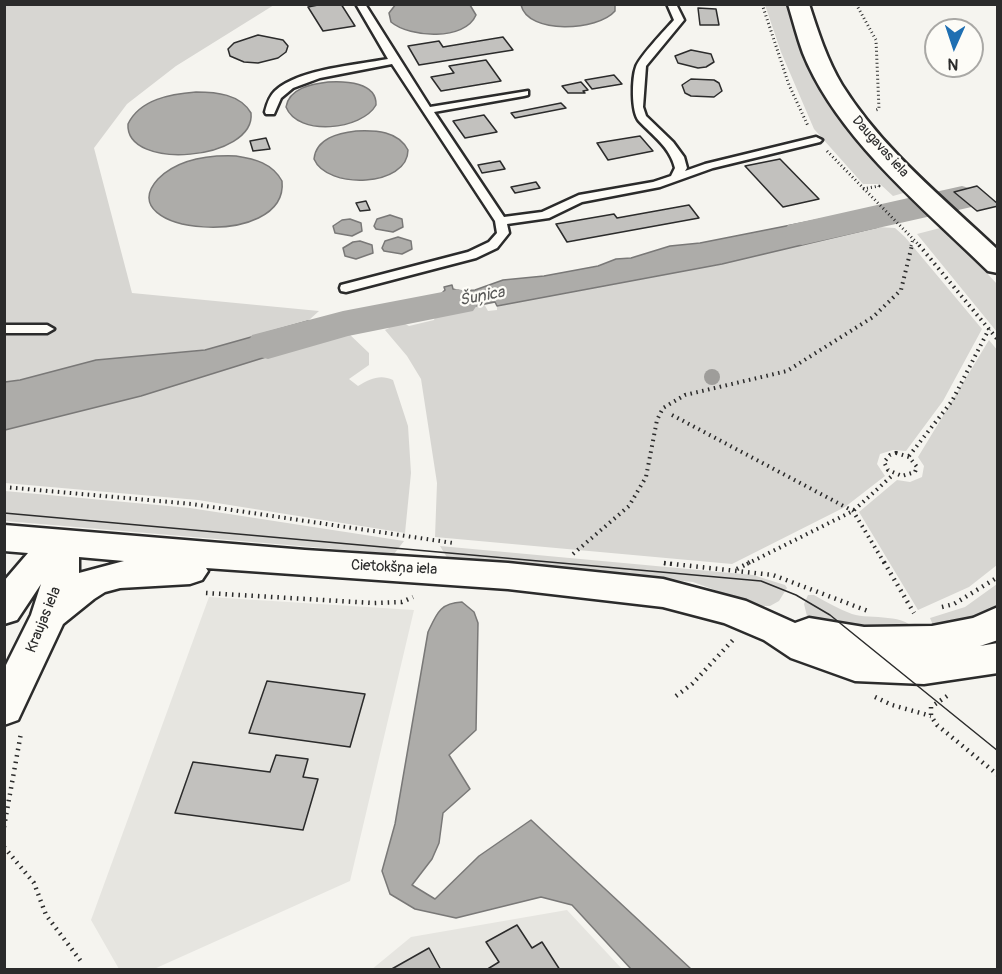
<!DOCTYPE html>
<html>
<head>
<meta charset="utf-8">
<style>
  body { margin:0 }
  #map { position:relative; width:1002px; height:974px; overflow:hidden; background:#f5f4ef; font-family:Pangolin,sans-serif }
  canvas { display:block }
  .frame { position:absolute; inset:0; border:6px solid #2b2b2b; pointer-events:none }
  .north { position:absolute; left:924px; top:18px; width:60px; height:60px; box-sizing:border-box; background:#fdfcf7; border:2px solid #a9a8a5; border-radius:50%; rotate:183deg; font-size:16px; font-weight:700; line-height:24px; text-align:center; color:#2b2b2b }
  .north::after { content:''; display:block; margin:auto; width:21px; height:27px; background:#1f6fb2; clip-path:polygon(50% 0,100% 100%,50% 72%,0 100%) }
</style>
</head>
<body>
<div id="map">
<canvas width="1002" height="974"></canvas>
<div class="frame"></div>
<div class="north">N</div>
</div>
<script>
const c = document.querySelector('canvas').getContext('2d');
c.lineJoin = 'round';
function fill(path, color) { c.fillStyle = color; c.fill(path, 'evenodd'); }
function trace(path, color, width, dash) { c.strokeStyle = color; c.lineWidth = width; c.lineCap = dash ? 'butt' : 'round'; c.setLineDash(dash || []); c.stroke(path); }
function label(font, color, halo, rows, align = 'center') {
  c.font = font + ' Pangolin,sans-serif'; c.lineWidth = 4.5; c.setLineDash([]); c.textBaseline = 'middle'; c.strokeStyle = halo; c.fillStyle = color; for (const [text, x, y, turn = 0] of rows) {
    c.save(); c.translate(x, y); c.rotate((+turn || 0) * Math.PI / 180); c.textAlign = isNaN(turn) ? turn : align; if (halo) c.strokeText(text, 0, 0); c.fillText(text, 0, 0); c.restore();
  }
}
fill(new Path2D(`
  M209,597L414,610L350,881L154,969H119L91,920Z
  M567,910L622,969L371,970L411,937Z`), '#e6e5e0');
fill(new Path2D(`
  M4,5H274L176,66L127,104L94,148L132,293L319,311L308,321L205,350L96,360L20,380L5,382Z
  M765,5H787C813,89 845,131 907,192L893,196L880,184H863L814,129L781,52Z
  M878,227L895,228L905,237L982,329L943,401L906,451L893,450L880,454L877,464L885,476L845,507L732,564L435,537L437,483L421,379L407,356L385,330L389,328L386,320L394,318L409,326L434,320L436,314L484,304L488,311L497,310V306L722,264Z
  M944,227L997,284V332L917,234Z
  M347,332L369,353V365L349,379L358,386C370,379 380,374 393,380L408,426L411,473L405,533L198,500L5,483V430L141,396Z
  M989,340L998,351L997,565L969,587L918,610L859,512L897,480L910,482L922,477L924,466L918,457Z
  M5,491L190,508L404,541L394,554L5,521Z
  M440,546L753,575L785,585L787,588L779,601L770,606H758L693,582L448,559Z
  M997,584V604L986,613L935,630L930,618L965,607Z
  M808,595H814C826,602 839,609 852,614C871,620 907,612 917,633L820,626L807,616L804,604Z`), '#d7d6d2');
const water = new Path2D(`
  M396,4L470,5L476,15C465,41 410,38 391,22L389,13Z
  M615,4V11C598,31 528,35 521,5Z
  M328,82C345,81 377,82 376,105C362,130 298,137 286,107C289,88 312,84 328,82Z
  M196,92C216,92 240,94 251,113C256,160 125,172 128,124C140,99 171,94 196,92Z
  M356,131C376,130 398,131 408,150C408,187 327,190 314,159C316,138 339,133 356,131Z
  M236,156C255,159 272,163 282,181C289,251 107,234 158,179C178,159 210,155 236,156Z
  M862,211L878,227L722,264L497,306L495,302L401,321L394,318L390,311L394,306L441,294L445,290L444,287L452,285L453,289L460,291L475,290L503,280L544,276L598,266L616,259L631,258L670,246L700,243Z
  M390,215L402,219L403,227L393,232L376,229L374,226L377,219Z
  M350,219L361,223L362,231L352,236L335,233L333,226L342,220Z
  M398,237L411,241L412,249L402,254L384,251L382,248L385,241Z
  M360,241L372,245L373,253L356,259L345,256L343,248L353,242Z
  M308,321L329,323L332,329L314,342L141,396L5,430V382L20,380L96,360L205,350Z
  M462,602L474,612L478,623L476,730L449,755L470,789L443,813L439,843L432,859L412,885L435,899L479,856L531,820L691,969H631L572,905L541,897L456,918L415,909L390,894L382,871L395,824L428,632C437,613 440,603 462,602Z`);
fill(water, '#adaca9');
trace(water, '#797877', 1.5);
fill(new Path2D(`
  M962,186L976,190L981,198L976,206L802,245L788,241L782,233L788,225Z
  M458,289L473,293L479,302L473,311L348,336L268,359L252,355L246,345L252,335L343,311Z`), '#adaca9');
const building = new Path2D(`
  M323,4H341L355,26L323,31L308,7Z
  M698,8L716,9L719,25H700Z
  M258,35L283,40L288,46L286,52L278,58L258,63L244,62L230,56L228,49L234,43Z
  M503,37L513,50L419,65L408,46L439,41L443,47Z
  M691,50L711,54L714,62L706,67L698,68L678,63L675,56Z
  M486,60L501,81L441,91L431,77L454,73L449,66Z
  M614,75L622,84L592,89L585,80Z
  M691,79L714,80L719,83L722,91L714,97L691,96L685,93L682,85Z
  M581,82L588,90L583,91L585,93H568L562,86Z
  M561,103L566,108L515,118L511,113Z
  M484,115L497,132L465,138L453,121Z
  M640,136L653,151L608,160L597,143Z
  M266,138L270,149L253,151L250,141Z
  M780,159L819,199L783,207L745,166Z
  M500,161L505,169L482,173L478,165Z
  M536,182L540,188L515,193L511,187Z
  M977,186L998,204V206L977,211L954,192Z
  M366,201L370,210L360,211L356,203Z
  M689,205L699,218L567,242L556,224L614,214L617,218Z
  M267,681L365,694L350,747L249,733Z
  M276,755L308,759L303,777L318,779L303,830L175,813L193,762L270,772Z
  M517,925L532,948L542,942L560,970H486L499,962L486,942Z
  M429,948L441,970H390Z`);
fill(building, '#c2c1be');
trace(building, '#2b2b2b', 1.5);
const service = new Path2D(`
  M356,4H365L430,107L528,91V95L524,96L434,112L504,217L542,212L579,195L653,182L671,176L675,168C670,147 653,136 639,121C631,112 632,78 636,67C639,57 666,29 674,20L667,4H676L684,20L646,66L643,107L646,116L673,142L684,157L687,168L685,171L705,164L816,137L822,140L820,142L713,168L660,187L582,202L549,218L507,224L509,233L497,248L476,258L346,292L341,291L340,288L341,285L468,252L489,242L497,233L495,221L392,64L320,78L293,88L281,98L274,114H266L265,112C267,104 269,97 275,91C298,69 357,65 388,59Z
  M4,325H47L54,329L47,333H4Z`);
const tertiary = new Path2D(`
  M4,525L305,550L508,563L663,579L746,601L795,623L809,618L864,627L932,626L973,618L998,607V640L980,646L998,643V673L924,684L855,681L791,658L764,640L724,623L663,607L508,589L206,568L208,571L202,580L190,584L120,588L105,592L94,599L63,624L18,720L4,725V669L31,615L41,584L17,620L4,624V581L28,553L4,551ZM79,557L124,561L79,573Z`);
const primary = new Path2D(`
  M788,4H809C818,32 827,60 842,85C882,149 943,198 998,250V273L988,271C924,208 837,138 803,53C797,37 793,20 788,4Z`);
trace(service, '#2b2b2b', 5);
trace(tertiary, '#2b2b2b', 5);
trace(primary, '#2b2b2b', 5);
trace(new Path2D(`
  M762,4L789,85L808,126
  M856,4L876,40L879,109L876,110
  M827,151L920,246
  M863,189L879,186L877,184
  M911,246L913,239`), '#2b2b2b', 3, [1, 3]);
trace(new Path2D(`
  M919,245L998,340
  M672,415L853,511L885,564
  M896,453L909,457L917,467L915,472L902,476L888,470L884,462L890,455Z
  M909,456L952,401L989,329
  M4,487L192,504L453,543
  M573,554L629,506L646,477L657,420L663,408L685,395L787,371L873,317L901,290L912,245
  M664,563L671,564
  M747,564L853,511L894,474`), '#2b2b2b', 4, [1.5, 4.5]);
trace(new Path2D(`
  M884,562L914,613
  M664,563L773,575L868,611
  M737,569L750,562
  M206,593L373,603L402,602L413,597
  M942,607L954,604L998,577
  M676,696L692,684L733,640
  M947,696L931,707V716L937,725L998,775
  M875,697L892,705L931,716
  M4,827L21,733
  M4,847L34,883L46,915L83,964`), '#2b2b2b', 4.5, [1.5, 5]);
fill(service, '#fdfcf7');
fill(tertiary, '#fdfcf7');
fill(primary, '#fdfcf7');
trace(new Path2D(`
  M4,513L761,581L796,595L830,615L998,751`), '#2b2b2b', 1.5);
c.fillStyle = '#9e9d9a';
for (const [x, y] of [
  [712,377]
]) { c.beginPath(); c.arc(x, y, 8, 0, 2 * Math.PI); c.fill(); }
label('14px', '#2b2b2b', '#fdfcf7', [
  ["Daugavas iela",880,147,48]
]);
label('15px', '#2b2b2b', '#fdfcf7', [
  ["Cietokšņa iela",394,568,3],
  ["Kraujas iela",44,620,-68]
]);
label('italic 16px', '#585857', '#fdfcf7', [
  ["Šuņica",482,297,-11]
]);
</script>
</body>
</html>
